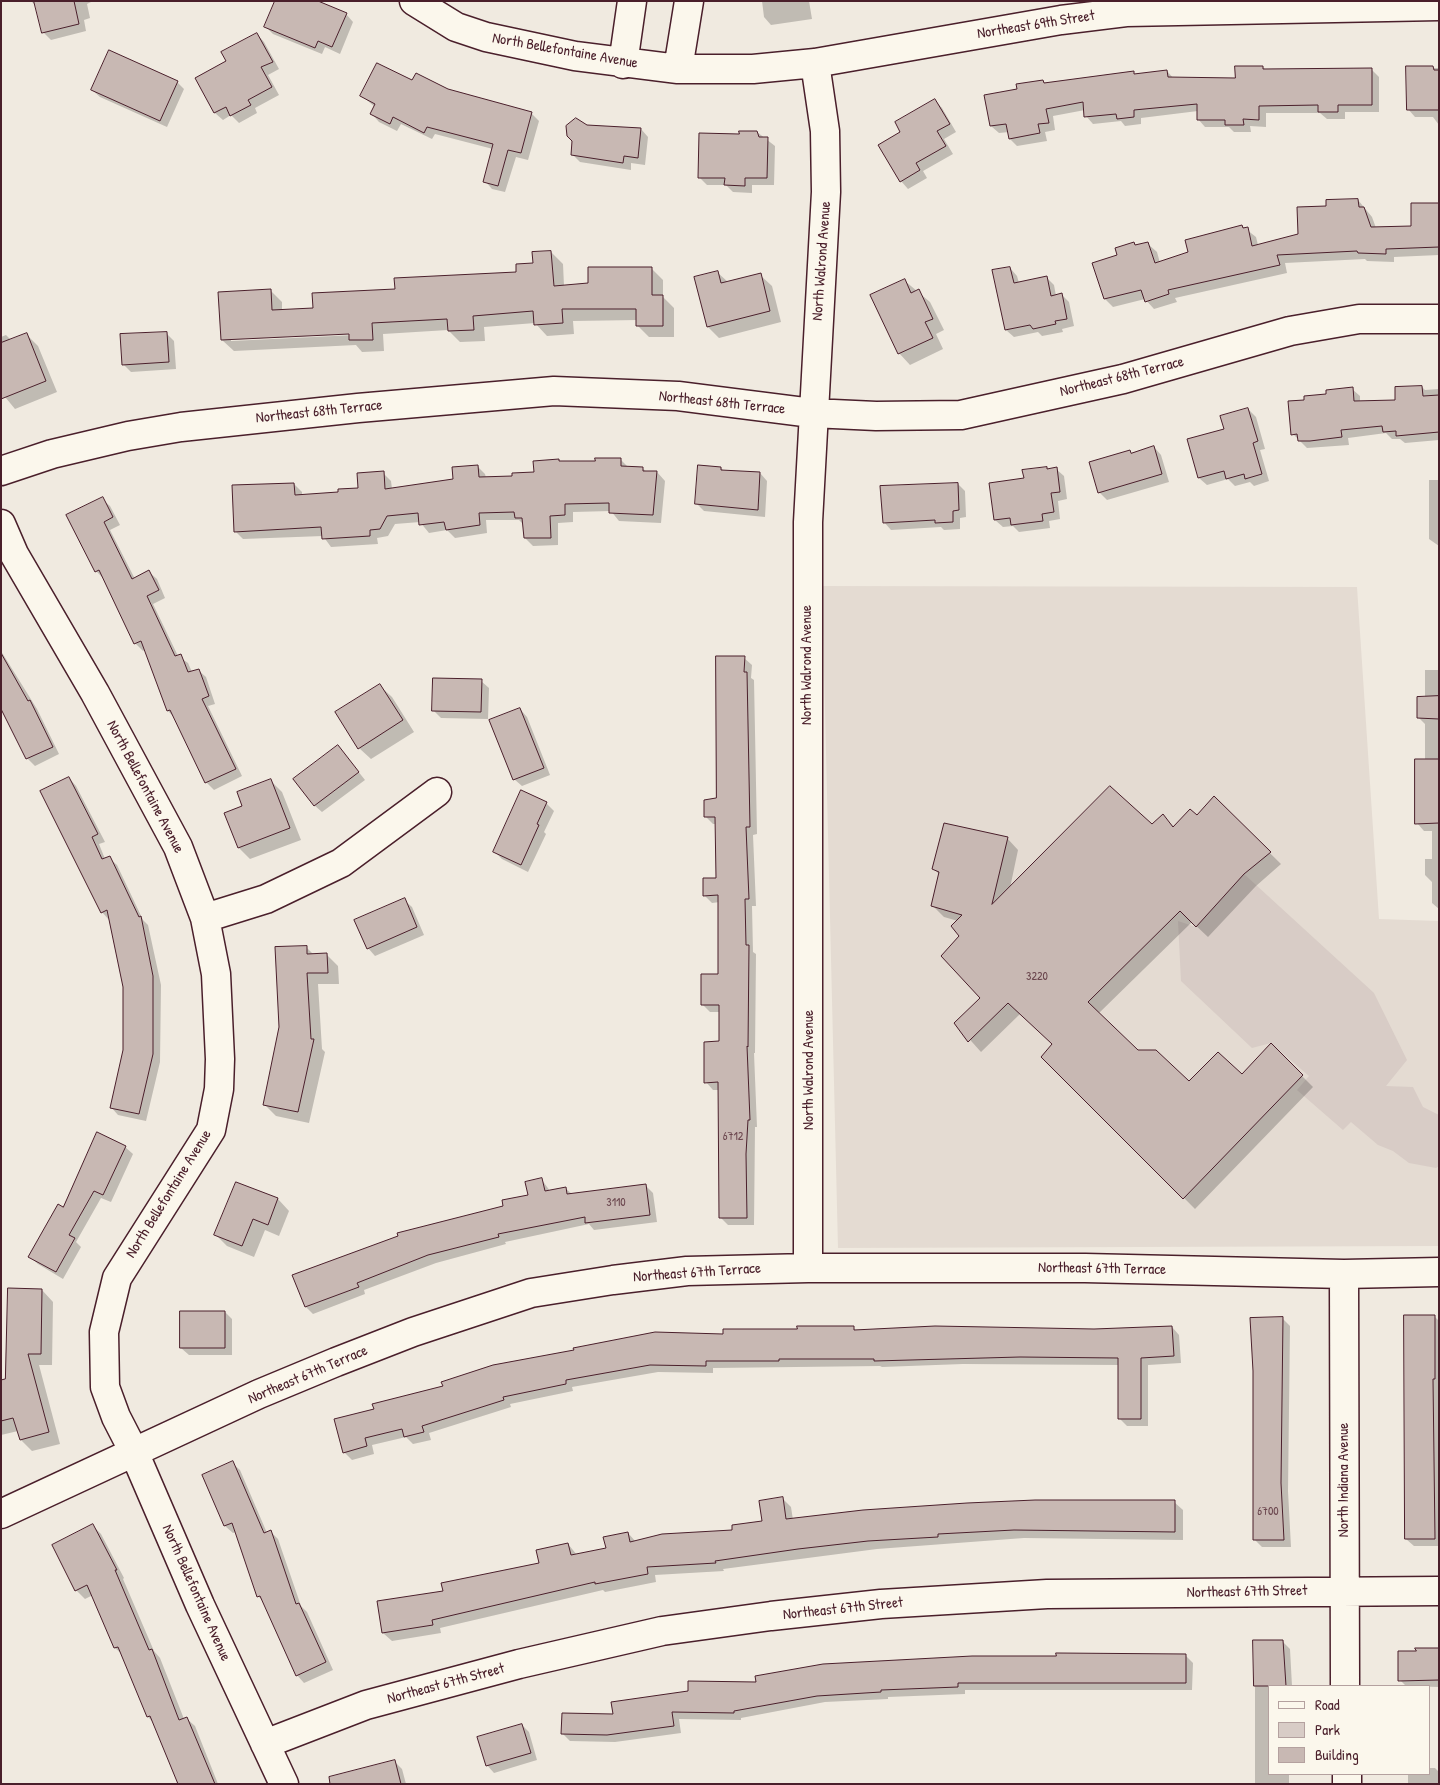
<!DOCTYPE html>
<html>
<head>
<meta charset="utf-8">
<style>
  body { margin:0 }
  #map { position:relative; width:1440px; height:1785px; overflow:hidden; background:#f0eae0; font-family:"Patrick Hand",sans-serif }
  canvas { display:block }
  .frame { position:absolute; inset:0; border:2px solid #4a1f2b; pointer-events:none }
  .legend { position:absolute; left:1268px; top:1685px; width:162px; height:90px; box-sizing:border-box; background:#fbf7ec; border:1px solid #b4a19f; margin:0; padding:6px 9px; list-style:none; font-size:15px; color:#4a1f2b }
  .legend li { display:flex; align-items:center; gap:10px; height:25px }
  .legend b { width:25px; border:1px solid #b4a19f }
</style>
</head>
<body>
<div id="map">
<canvas width="1440" height="1785"></canvas>
<div class="frame"></div>
<ul class="legend">
<li><b style="height:6px;background:#fbf7ec"></b>Road</li>
<li><b style="height:14px;background:#d8ccc6"></b>Park</li>
<li><b style="height:14px;background:#c8b8b3"></b>Building</li>
</ul>
</div>
<script>
const c = document.querySelector('canvas').getContext('2d');
c.lineJoin = 'round';
function fill(path, color) { c.fillStyle = color; c.fill(path, 'evenodd'); }
function trace(path, color, width, dash) { c.strokeStyle = color; c.lineWidth = width; c.lineCap = dash ? 'butt' : 'round'; c.setLineDash(dash || []); c.stroke(path); }
function label(font, color, halo, rows, align = 'center') {
  c.font = font + ' "Patrick Hand",sans-serif'; c.lineWidth = 4.5; c.setLineDash([]); c.textBaseline = 'middle'; c.strokeStyle = halo; c.fillStyle = color; for (const [text, x, y, turn = 0] of rows) {
    c.save(); c.translate(x, y); c.rotate((+turn || 0) * Math.PI / 180); c.textAlign = isNaN(turn) ? turn : align; if (halo) c.strokeText(text, 0, 0); c.fillText(text, 0, 0); c.restore();
  }
}
fill(new Path2D(`
  M822,586L1357,587L1379,919L1439,921V1246L838,1248Z`), '#e4dbd2');
fill(new Path2D(`
  M1244,874L1374,993L1407,1060L1386,1086L1413,1087L1423,1107L1439,1115V1166L1436,1168L1409,1163L1393,1151L1378,1145L1351,1122L1343,1130L1297,1090L1309,1076L1271,1043L1252,1048L1181,981L1178,921L1196,927Z`), '#d8ccc6');
fill(new Path2D(`
  M31,1H93L87,4L90,18L84,20L86,31L51,40L43,32L36,6Z
  M277,1H319L346,14L353,22L340,54L325,47L322,54L273,34L266,27Z
  M762,1H809L812,19L771,25L764,17Z
  M257,34L264,42L279,69L268,75L279,95L255,108L257,113L239,123L231,115L223,120L215,113L196,78L228,61Z
  M1263,67L1266,70L1371,69L1379,77V112H1345V119H1327L1320,113H1266V127L1250,126L1251,132H1234L1229,127H1205L1198,119V111L1141,118V124L1125,126L1121,121L1093,124L1086,116L1085,110L1053,116L1055,130L1045,132L1047,141L1017,146L1010,139L1009,132L999,133L991,126L986,96L1018,90L1043,81L1046,84L1133,73L1136,75L1167,71L1174,79H1237Z
  M1408,68H1439V125L1433,117H1415L1408,109Z
  M177,82L184,89L167,127L100,97L92,90Z
  M412,82L531,113L539,121L528,160L516,157L505,192L492,189L485,181L493,149L435,134L432,139L401,124L397,131L379,122L372,114L375,107L362,96Z
  M935,100L942,108L956,132L944,139L953,154L923,171L927,178L908,189L901,181L902,133Z
  M587,126L641,129L648,137L645,165L631,163V170L580,162L572,154Z
  M757,132L775,146L774,185H752V193L733,192L726,185H707L699,177L740,135Z
  M1358,200L1372,217L1376,228L1413,227L1439,204V255L1394,257V262L1367,261L1365,259L1285,263L1287,273L1175,298L1177,302L1154,309L1145,299L1113,307L1105,299L1118,255L1136,246L1148,244L1157,252L1160,263L1189,253L1242,226L1256,237L1258,245L1300,235L1327,207Z
  M551,252L563,264L564,286L589,284L651,268L663,280V297L674,308V337H649L638,326V320L573,321L574,334L547,336L535,323L484,327L485,341L460,342L448,330L383,334L384,351L362,352L356,345L234,351L222,340L270,290L282,302V311L314,309L396,291L517,273ZM355,332V335L231,341V338Z
  M1010,268L1017,276L1019,283L1046,277L1054,285L1056,296L1062,295L1069,302L1074,326L1062,329L1063,332L1042,336L1038,332L1014,337L1006,330Z
  M718,273L728,282L760,275L772,286L781,322L719,338L708,327Z
  M905,281L930,302L944,330L936,334L943,349L910,365L899,353Z
  M166,333L174,341L176,369L131,372L123,364Z
  M26,334L38,346L57,392L15,409L1,392V337L6,335L11,340Z
  M1422,387L1425,390L1439,389V440L1405,443L1400,439H1392L1386,433L1348,438L1349,445L1307,448L1293,434L1305,401L1352,389L1360,396V402L1397,401Z
  M1248,409L1256,417L1265,449L1260,450L1269,481L1254,486L1250,482L1235,486L1228,479L1207,485L1199,478L1189,440L1226,430Z
  M1154,447L1161,455L1169,482L1107,500L1099,492L1129,451L1132,454Z
  M559,460L561,462L621,460L629,468H642L647,472H657L665,481L661,523L619,521L611,511L573,512V522L558,523V545L533,546L525,538L524,525L519,520H486L487,533L455,538L447,530L429,533L420,522L395,524L388,536L377,538L378,544L331,547L323,536L243,539L235,531L294,484L302,492V496L339,493L359,489L383,473L391,481L392,489L454,480L477,466L485,474L486,478L513,477L535,473Z
  M721,468L724,471L760,473L767,481L765,517L704,511L696,503Z
  M1056,469L1064,476L1067,499L1058,501L1060,519L1049,521L1050,528L1019,532L1013,526L1003,527L995,520L1025,479Z
  M1429,480H1439V546L1429,539Z
  M958,484L965,491L966,517L960,518V529L944,530L941,527L891,530L884,522Z
  M102,499L110,506L120,525L110,530L135,579L149,572L157,579L165,598L153,604L178,656L188,663L192,672L198,670L206,677L215,704L208,706L242,776L214,790L206,782L175,718L168,711L146,649L143,651L135,643L104,579L96,571Z
  M1,651L37,709L59,754L35,766L28,759L1,706Z
  M744,658L752,665L751,678L754,680L757,834L753,835L756,906H752L753,952L756,954L755,1053H754L757,1127H755L754,1225H728L720,1217V1090H713L706,1082L721,1042L720,1012H710L702,1004L720,975V902L712,903L704,895L717,879L716,824H713L705,816L717,799Z
  M1425,670H1439V909L1432,903V882L1425,875V859H1432V831H1424L1417,823L1425,760V724L1418,717L1425,698Z
  M481,681L489,688L488,719L441,718L433,710Z
  M380,686L392,697L414,732L371,759L359,748Z
  M520,709L527,717L550,775L522,786L514,779Z
  M338,746L365,780L322,812L314,805Z
  M69,778L76,786L105,842L99,844L105,859L109,858L117,865L143,920L148,925L161,985L160,1062L146,1121L118,1115L111,1107L124,1051V987L109,920L102,912Z
  M271,781L282,792L301,840L250,859L239,848L244,806Z
  M1214,798L1281,864L1256,886L1208,937L1192,922L1098,1014L1137,1051L1189,1082L1242,1076L1271,1045L1313,1087L1195,1209L1043,1056L1053,1044L1020,1014L981,1052L955,1023L982,998L961,936L958,921L944,917L932,905L940,875L933,868L1007,838L1018,850L1010,888L1152,826L1163,816L1174,827L1198,816Z
  M546,803L554,811L544,832L546,834L528,872L502,859L495,852Z
  M404,900L412,907L424,935L375,956L368,948Z
  M306,947L314,955L326,954L338,966L339,984H318L322,1049L325,1052L309,1123L276,1116L264,1104Z
  M125,1147L133,1154L111,1202L101,1198L76,1242L81,1247L63,1279L38,1264L30,1257L63,1209Z
  M542,1180L550,1191L565,1188L572,1194L646,1186L653,1193L657,1222L594,1230L589,1224L505,1242L506,1244L436,1263L364,1290L365,1294L313,1314L306,1307L529,1196Z
  M236,1183L278,1199L289,1211L279,1236L265,1230L254,1257L227,1246L216,1235Z
  M42,1290L53,1302L52,1365H39L60,1444L32,1451L21,1440L18,1431L1,1435V1400L6,1380Z
  M225,1312L232,1319V1355H189L181,1348Z
  M1434,1316L1439,1321V1546H1414L1406,1539Z
  M1282,1318L1290,1326L1288,1491L1291,1547H1262L1255,1540Z
  M853,1327L856,1331H1094L1172,1327L1179,1335L1181,1363L1148,1365V1426H1127L1119,1418V1365L963,1364L882,1367L880,1366L713,1368V1373L658,1372L572,1387L573,1391L510,1404L511,1407L429,1433L431,1440L413,1444L406,1437L372,1445L374,1454L352,1460L344,1452L335,1420L724,1335Z
  M232,1463L240,1470L267,1533L271,1532L278,1539L301,1606L307,1612L333,1670L304,1683L297,1675L264,1602L258,1596L236,1532L233,1533L225,1526Z
  M783,1499L791,1507L793,1520L1174,1502L1183,1510V1540L1024,1538L877,1549L723,1569L724,1571L655,1575L656,1582L605,1592L603,1590L440,1628L441,1633L392,1641L383,1633L444,1592L540,1564L568,1544L577,1555L607,1549L628,1533L636,1542L734,1531L764,1522Z
  M93,1526L101,1534L124,1578L123,1579L154,1651L160,1658L184,1719L186,1718L195,1726L218,1784H181L154,1723L148,1717L123,1655L115,1648L93,1595L85,1599L76,1590L53,1546Z
  M1255,1642H1283L1290,1649L1292,1686H1269V1774H1289V1784H1255Z
  M1439,1649V1687L1406,1686L1400,1680L1417,1652Z
  M1185,1655L1193,1663L1192,1690H965V1694L888,1697V1699L825,1702L741,1718V1720L679,1719L681,1733L615,1742L570,1741L563,1734L614,1715L758,1683Z
  M522,1725L529,1732L537,1760L494,1773L487,1765Z
  M395,1762L402,1769L406,1784H339Z
  M1429,1768H1435L1439,1772V1784H1408V1774H1429Z`), '#0003');
const building = new Path2D(`
  M34,1H74L79,24L42,33Z
  M275,1H318L347,13L332,47L318,41L315,48L264,27Z
  M257,33L273,62L261,67L272,87L248,100L251,105L230,116L226,107L214,113L195,78L226,61L221,52Z
  M109,50L178,81L160,121L91,90Z
  M377,63L412,80L416,73L448,89L532,112L521,153L508,150L498,186L483,182L493,144L427,127L424,133L393,117L390,124L370,114L375,104L360,96Z
  M1235,66H1263V69L1372,68V105H1338V112H1318V105L1259,106V120L1243,119L1244,125H1225V120H1197V104L1134,110V117L1117,119L1116,114L1084,117L1083,102L1046,109L1049,123L1038,124L1040,133L1009,139L1006,124L990,126L984,95L1017,89L1016,84L1043,80L1044,83L1134,71V74L1167,70L1168,77L1235,78Z
  M1406,66H1433L1434,70H1439V110H1407Z
  M935,99L950,124L937,131L946,146L916,163L920,170L900,182L878,145L900,132L895,122Z
  M576,118L587,125L641,128L638,158L624,156L623,163L571,155L572,141L567,136L566,126Z
  M739,131H757L759,137H768L767,178H745V186L724,185L725,178H698L699,133L739,134Z
  M1358,199L1359,207H1364L1371,227L1411,226V203H1439V247L1386,249V254L1358,253L1357,251L1277,255L1280,265L1168,290L1169,294L1145,302L1141,290L1104,299L1092,263L1117,255L1115,248L1134,242L1135,245L1148,242L1155,263L1188,252L1185,240L1242,225L1243,228L1248,227L1252,246L1298,234L1297,207L1326,206V200Z
  M551,251L554,286L588,283V267H652V295H663V326H636V309H562L563,323L534,325L533,311L473,316L474,330L448,331L447,319L372,323L373,340H349V334L221,340L218,292L271,289L272,310L313,308L312,293L395,289L394,278L516,272V264L533,263L532,252Z
  M1010,267L1014,283L1047,276L1051,296L1062,293L1067,319L1055,321L1056,324L1033,329L1030,325L1005,330L992,270Z
  M718,271L721,283L761,273L770,311L707,327L694,277Z
  M905,279L911,293L919,289L933,319L925,322L933,338L898,354L870,295Z
  M167,332L169,362L122,365L120,334Z
  M27,333L46,381L1,399V343Z
  M1422,386L1423,396L1439,395V432L1396,436V431L1383,432L1382,426L1341,430L1342,437L1310,441H1298L1297,434L1291,435L1288,401L1304,400V396L1326,394V390L1353,387L1354,401L1395,400V387Z
  M1248,408L1258,441L1253,443L1262,474L1245,479L1244,474L1226,479L1224,471L1198,478L1187,439L1224,429L1220,416Z
  M1154,446L1162,474L1098,493L1089,462L1130,450L1131,453Z
  M595,458H621V466L643,467V471H657L653,515L609,513V503L565,504V515L550,516L551,538H524L522,518H515L514,512L479,513L480,525L446,530L444,522L419,525L418,513L387,516L380,529L370,530V536L322,539L321,527L234,532L232,485L294,483L295,495L338,492V489L358,488L357,473L384,471L385,489L453,479L452,467L478,465L479,477L512,476V473L534,472L533,461L559,459V461H595Z
  M698,465L721,467V470L760,472L758,510L695,504Z
  M1047,467V469L1057,467L1060,492L1051,493L1054,512L1042,514L1043,521L1011,525L1010,518L994,520L989,483L1024,478L1022,470Z
  M958,483L959,510L953,511V522L935,523V520L883,523L880,486Z
  M103,497L113,517L104,522L132,579L149,570L159,590L147,596L175,656L181,654L188,672L199,669L209,696L202,699L236,769L205,783L170,710L167,711L141,641L134,644L99,570L95,572L66,515Z
  M1,653L28,701L30,700L53,747L26,759L1,709Z
  M716,656H745L744,672H747L750,827H746L749,899H745L746,945H749L748,1047L747,1046L750,1120H748L746,1154L747,1218H719L718,1082L704,1083V1042L719,1041V1005H701V974H718V895L703,896V878H716L715,817H704V800L716,798Z
  M433,678L482,679L481,712L432,711Z
  M380,684L403,720L358,749L335,712Z
  M1439,696V719L1417,718V697Z
  M520,708L544,768L513,780L489,720Z
  M338,745L359,772L314,806L293,779Z
  M1415,759H1439V823L1415,824Z
  M69,777L98,834L92,837L102,859L110,856L139,917L141,916L153,976V1054L139,1114L110,1108L123,1050V987L107,910L101,913L40,791Z
  M271,779L290,828L238,848L224,813L242,806L237,792Z
  M1110,786L1152,824L1163,814L1173,827L1190,809L1197,815L1214,796L1271,852L1244,874L1196,927L1180,911L1088,1002L1138,1050H1156L1189,1081L1218,1052L1242,1074L1271,1043L1303,1075L1183,1199L1041,1057L1052,1044L1008,1003L968,1042L954,1023L980,998L941,956L959,936L951,926L962,915L931,906L939,872L932,869L944,823L1008,837L992,904Z
  M521,790L547,802L537,824L539,825L521,865L493,852Z
  M405,898L417,927L367,949L354,920Z
  M307,946V954L327,953L328,973H307L311,1039H314L298,1112L263,1105L279,1027L275,947Z
  M97,1132L126,1146L103,1195L94,1191L69,1235L75,1238L56,1272L28,1257L58,1204L63,1207Z
  M542,1178L545,1191L566,1187L567,1194L646,1184L650,1215L585,1223V1217L498,1234L499,1237L428,1255L357,1283L359,1287L305,1307L292,1275L398,1236L397,1233L503,1206L502,1200L528,1195L525,1182Z
  M236,1182L278,1198L268,1225L253,1219L242,1246L214,1235Z
  M8,1288L42,1289L41,1354H28L49,1432L20,1440L13,1418L1,1421V1380L5,1379Z
  M180,1311H225V1348H180Z
  M1404,1315H1435V1379H1433L1435,1539H1405Z
  M1283,1317L1281,1483L1284,1540H1253V1371L1250,1318Z
  M797,1326H854V1330L935,1326L1094,1329L1172,1326L1174,1356L1141,1358V1419H1118V1358L1020,1357L874,1361V1359H779V1361H706V1366L650,1365L566,1380V1384L503,1397L504,1400L422,1426L424,1432L404,1437L402,1429L365,1438L367,1446L343,1453L334,1419L374,1409L372,1404L443,1386L441,1382L493,1365L574,1350L573,1348L655,1332L723,1334V1329H797Z
  M233,1461L264,1533L271,1530L296,1604L299,1603L326,1662L296,1676L260,1596L257,1597L232,1523L224,1526L202,1475Z
  M783,1497L786,1519L863,1510L967,1503L1035,1500H1175V1532L1014,1530L938,1534V1537L868,1541L798,1549L715,1561L716,1563L647,1567L648,1574L595,1584V1582L432,1620L433,1625L382,1633L377,1601L443,1591L441,1583L539,1563L536,1550L568,1543L571,1555L606,1548L603,1537L628,1532L630,1542L662,1534L732,1530V1525L762,1521L759,1501Z
  M93,1524L117,1570H115L149,1650L152,1649L179,1720L187,1717L215,1784H178L150,1716L147,1717L118,1647L114,1648L87,1585L75,1591L52,1545Z
  M1253,1640H1283L1286,1686H1254Z
  M1415,1648H1439V1680L1398,1681V1651H1416Z
  M1056,1653L1186,1654V1683H958V1687L881,1690V1692L817,1696L734,1711V1713L672,1712L674,1726L607,1735L561,1734L562,1713L613,1714L611,1702L688,1691V1681L756,1682L755,1676L823,1664L972,1656H1056Z
  M522,1724L531,1753L486,1766L477,1737Z
  M395,1760L401,1784H330L329,1777Z`);
fill(building, '#c8b8b3');
trace(building, '#4a1f2b', 1);
const minor = new Path2D(`
  M414,1L456,27L486,37L575,56L678,69H753L815,63L1061,20L1126,12L1439,6
  M623,64L632,1
  M678,69L689,1
  M1,471L52,454L128,436L181,427L358,408L554,391L678,396L812,413L876,416L961,415L1123,379L1290,331L1359,319H1439
  M1,524L14,554L95,693L178,847L205,918L216,974L220,1059L219,1089L211,1130L117,1278L104,1332L105,1387L116,1417L134,1452L200,1605L284,1784
  M205,918L266,899L341,863L437,792
  M808,1268V522L826,192L825,131L815,63
  M1344,1274L1345,1686
  M1,1514L259,1394L336,1362L413,1332L531,1293L613,1280L687,1271L808,1268H1085L1344,1274L1439,1272
  M265,1744L366,1705L519,1664L662,1631L771,1616L881,1604L1047,1594L1439,1591
  M1347,1774V1784`);
trace(minor, '#4a1f2b', 31);
trace(minor, '#fbf7ec', 28);
label('12px', '#6a454d', null, [
  ["3220",1037,977],
  ["6712",733,1137],
  ["3110",616,1203],
  ["6700",1268,1512]
]);
label('15px', '#4a1f2b', '#fbf7ec', [
  ["Northeast 69th Street",1036,25,-9],
  ["North Bellefontaine Avenue",565,51,10],
  ["North Walrond Avenue",822,261,-86],
  ["Northeast 68th Terrace",1122,377,-14],
  ["Northeast 68th Terrace",722,403,6],
  ["Northeast 68th Terrace",319,412,-6],
  ["North Walrond Avenue",807,665,-90],
  ["North Bellefontaine Avenue",145,787,62],
  ["North Walrond Avenue",809,1070,-90],
  ["North Bellefontaine Avenue",169,1194,-58],
  ["Northeast 67th Terrace",1102,1269,1],
  ["Northeast 67th Terrace",697,1273,-4],
  ["Northeast 67th Terrace",308,1375,-23],
  ["North Indiana Avenue",1344,1480,-90],
  ["Northeast 67th Street",1247,1592,-1],
  ["North Bellefontaine Avenue",196,1593,66],
  ["Northeast 67th Street",843,1609,-6],
  ["Northeast 67th Street",446,1684,-15]
]);
</script>
</body>
</html>
